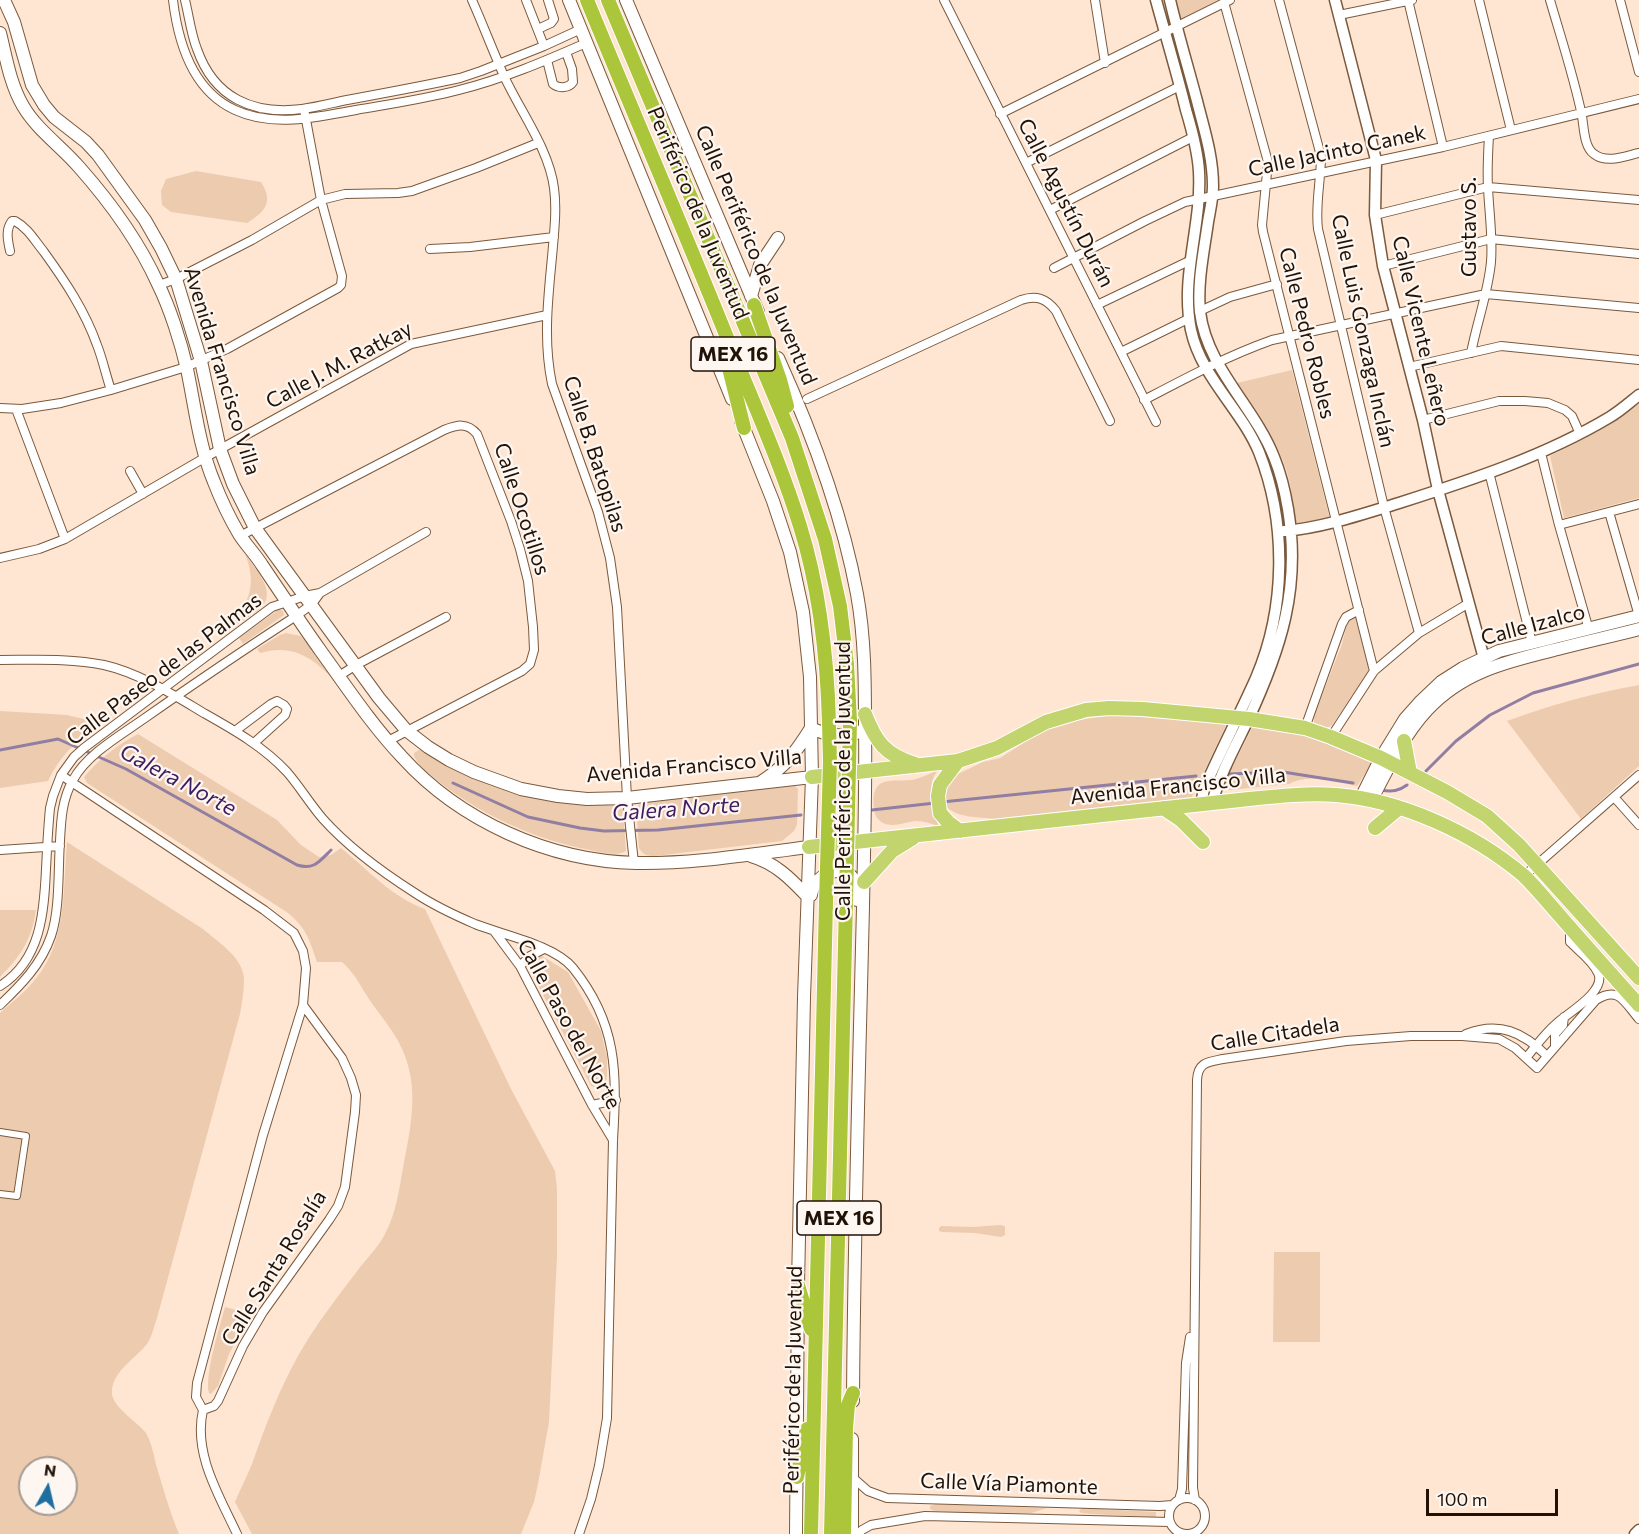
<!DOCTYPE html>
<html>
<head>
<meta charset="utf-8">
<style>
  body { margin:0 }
  #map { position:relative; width:1639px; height:1534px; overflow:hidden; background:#fee6d3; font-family:Commissioner,sans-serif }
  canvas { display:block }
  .north { position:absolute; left:18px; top:1456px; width:60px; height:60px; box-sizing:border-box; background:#fef6f0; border:2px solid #a59b93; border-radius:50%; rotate:8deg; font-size:16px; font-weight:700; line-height:24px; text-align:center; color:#201207 }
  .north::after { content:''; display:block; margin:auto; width:21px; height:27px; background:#1f6ea0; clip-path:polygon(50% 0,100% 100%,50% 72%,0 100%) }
  .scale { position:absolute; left:1426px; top:1489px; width:132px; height:27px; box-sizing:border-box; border:3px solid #201207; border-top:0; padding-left:8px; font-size:18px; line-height:21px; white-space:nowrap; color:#201207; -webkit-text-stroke:4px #fef6f0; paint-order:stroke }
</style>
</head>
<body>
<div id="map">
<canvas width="1639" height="1534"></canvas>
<div class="north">N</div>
<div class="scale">100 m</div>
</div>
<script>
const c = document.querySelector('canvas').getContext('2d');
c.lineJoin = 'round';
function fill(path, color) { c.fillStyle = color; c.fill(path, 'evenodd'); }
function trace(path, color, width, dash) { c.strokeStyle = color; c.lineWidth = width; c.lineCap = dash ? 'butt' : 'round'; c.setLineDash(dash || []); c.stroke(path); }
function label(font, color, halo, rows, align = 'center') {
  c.font = font + ' Commissioner,sans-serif'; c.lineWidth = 4.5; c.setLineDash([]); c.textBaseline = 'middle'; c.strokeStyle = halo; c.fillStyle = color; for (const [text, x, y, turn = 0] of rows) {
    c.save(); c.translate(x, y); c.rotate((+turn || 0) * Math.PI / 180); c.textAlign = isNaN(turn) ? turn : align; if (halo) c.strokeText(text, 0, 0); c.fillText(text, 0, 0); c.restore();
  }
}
fill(new Path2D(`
  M1175,0H1220L1181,21Z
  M196,171L261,182C274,202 265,212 247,223L171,212L162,205L161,191L166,179Z
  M1292,370L1330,519L1296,525C1293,502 1291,478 1281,456C1270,430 1254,405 1237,383Z
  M1639,404V498L1564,518L1550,456C1581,441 1612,426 1639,404Z
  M245,554C253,566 275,589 264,604C258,612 246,618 238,624L235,621C251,598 256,581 245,554Z
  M279,609L283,611L284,615L243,644L239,638Z
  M1356,617L1369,668L1368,672L1332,725L1327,728L1314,724V716L1342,644L1347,624L1350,618Z
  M286,633L301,636L306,642L332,678C311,656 291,644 260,653L257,649L280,635Z
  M1639,685V766L1581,819L1507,721C1550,705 1594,693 1639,685Z
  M0,711L67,715L84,719L96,728C76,740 58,759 48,781L0,788Z
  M1113,715L1227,723L1192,797L994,819C980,817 957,818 947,807C946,806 943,799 942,798L947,783L958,774L983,762L1000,758L1042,731L1071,721Z
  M1253,726H1261L1306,736L1373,761L1357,786C1336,782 1308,773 1289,784L1230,790L1225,789L1224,784Z
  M138,734L277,820L301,845L319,857L331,855L341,848C367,869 393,898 425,909L511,1089L555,1171L557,1189V1257L549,1422L538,1484L534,1502L521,1534H252L235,1502C240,1489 247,1477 252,1464C265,1427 279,1390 298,1356C316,1324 339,1295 361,1266C369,1256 379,1246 385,1234C396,1214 399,1190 403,1168C410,1131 419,1093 405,1056C398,1036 383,1019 371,1002C360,986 357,976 342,962H317C309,939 307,929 288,913L87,783L84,777C99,759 117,745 138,734Z
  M421,749C440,759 459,770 479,779C523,800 570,807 619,805L623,810L626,851C616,857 601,852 590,850C537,840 486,817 443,785C432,776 420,769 414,756V753Z
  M938,770C926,784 931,810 939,826C932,824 923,821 916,821C905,822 893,828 883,823C877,820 874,814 874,808C870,771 896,784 916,779C923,777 931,773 938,770Z
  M794,785L798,789L797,825L794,831L782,841L655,856C647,856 643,855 639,848L636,808L643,800Z
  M67,842L203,929C218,942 244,958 244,980C244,991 242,1003 240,1014L157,1318C154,1327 152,1336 147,1344C136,1358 113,1371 112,1391C110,1406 138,1422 146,1433C152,1443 154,1457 157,1468C164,1491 170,1512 179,1534H0V1013C13,1001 27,991 37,977C67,940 63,887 67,842ZM30,1468H66V1504H30Z
  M0,910H36C32,939 21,956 0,977Z
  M542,956L568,972L601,1031L607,1057V1077L605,1085L594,1087L591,1086L530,970L531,960Z
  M1000,1225L1005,1226V1235L1001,1237L975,1233L942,1232L939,1231V1228L941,1226L973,1227Z
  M1274,1252H1320V1342H1273Z
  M225,1307L251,1314L229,1354L218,1386L211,1394L209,1393C204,1376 220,1326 225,1307Z
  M936,1504L1047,1508L1031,1513L973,1514L935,1511L930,1509V1506Z
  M1082,1508L1156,1512V1517L1090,1514L1081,1513L1079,1511Z`), '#edcbaf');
trace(new Path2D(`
  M0,750L58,739L126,769L297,865C314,870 319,862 331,850
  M1426,771L1456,741L1490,715L1533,693L1639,664
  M1228,774L1283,772L1353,783
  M453,783L528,817L580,828L604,831L658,830L801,815
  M1381,790C1392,792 1399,791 1407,785
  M942,802L1196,776
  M872,810L935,803`), '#917ea3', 3);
const pedestrian = new Path2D(`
  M0,1132L26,1136L17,1196L0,1194`);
const minor = new Path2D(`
  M173,0C178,42 193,91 235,110C274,128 316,117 356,110C390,104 425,99 459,90C503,79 545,61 586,43
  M185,0C189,16 191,34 197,49C214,98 253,115 302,109C317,107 332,103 347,100C385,93 423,86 460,78L481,71L544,46L581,29
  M472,0C483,25 493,51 504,76C520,111 549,149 554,188C557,210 554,234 552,257C548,299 543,341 552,384L598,512L610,558L617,607L627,798L634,863
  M526,0L544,46
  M944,0L1156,422
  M1095,0L1105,63
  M1279,0L1321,156C1321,180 1315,205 1318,229L1384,507L1419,633
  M1408,0L1443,147
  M1479,0L1511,130
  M1550,0C1561,38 1574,77 1582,116C1584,128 1584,147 1594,154C1607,164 1625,156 1639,153
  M1620,0L1639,72
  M1224,2L1268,162L1262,225L1263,232L1374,671
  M1339,15L1412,0
  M538,29L551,23L554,19L548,0
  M547,60L553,84C559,89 569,88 573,82L572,69L566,52
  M1000,114L1230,0
  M1026,163L1180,86
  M1050,210L1193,137
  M1375,215L1488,187L1639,200
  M430,249L470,247L554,237
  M10,251C8,241 5,230 12,221H15C28,228 35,241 44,252C65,281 85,311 97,345C103,360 106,376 111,390
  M1383,266L1491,239L1639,254
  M1054,268L1145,221L1185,202L1443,147L1639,99
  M159,285L176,279L252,240L321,200L345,194L398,193L412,191L476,168L538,143
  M1097,305L1191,260
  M1200,311L1230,297L1277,284
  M1121,352L1190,318
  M1471,353C1477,322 1488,293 1491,262C1493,237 1489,212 1488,187C1487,170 1488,153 1489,136
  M1409,367L1501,346L1639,360
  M807,399L1021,300C1036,295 1046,298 1056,311L1110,421
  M1144,400C1186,378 1227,356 1272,340L1486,294L1639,308
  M0,408L22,409L61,403L111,390L186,367L227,349L338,288L341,285L342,276L321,200L304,109
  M16,409L65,539
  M1423,420L1499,401H1525L1548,403L1565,410L1572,416L1580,434
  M1541,453L1559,525L1589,630
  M130,471L143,494
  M1489,472L1532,643
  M1609,512L1639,616
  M1559,525L1639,504
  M240,536L444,430C457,425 467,422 477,434L511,521L520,549L528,581L533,627L534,650L530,664L522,671L388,741
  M0,558L39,549L65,539L206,457L411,344L547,315
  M0,660C34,660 71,658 104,665C139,673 172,694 202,712C232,729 263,746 287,772C300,787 310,804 323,819C349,848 382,872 415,893C433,905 454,915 475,924C503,935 554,945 573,968C618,1024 617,1073 613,1140L607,1418L599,1466L591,1499L579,1534
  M339,676L356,665L446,617
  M1305,728L1342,624L1346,617L1359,610
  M235,731L271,704L277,701L284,705L287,709L285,715L254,743
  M1331,737L1374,671L1419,633L1469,603
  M61,775L264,910L294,933L303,951L306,968L303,1005L263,1135L197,1383L196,1397L203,1410
  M1614,797L1639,825
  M0,850L60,846
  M1524,876L1639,775
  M494,931L520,966L592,1105L613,1140
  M520,966L530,956L544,949
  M0,986C41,960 44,913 46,869C47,849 48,828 50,808L53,796L61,775L74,757L84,748L272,607L305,596L320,593L426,532
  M0,1005C21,985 41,965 51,936C60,910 58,870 60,841C61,820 62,799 73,780C87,754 121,735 145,718C195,683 245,649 296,616L312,604L320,593
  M1466,1034C1499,1021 1523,1032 1547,1056
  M1555,1047V1034L1563,1025L1564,1017
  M1526,1058C1536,1046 1545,1033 1557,1023C1568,1013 1607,991 1598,973C1593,961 1579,951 1570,942V928
  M592,1105L616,1100
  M203,1410L214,1406L218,1401L243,1346L263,1312L329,1220L338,1206L345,1187L355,1112L356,1095L351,1078L342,1058L303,1005
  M203,1410C193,1454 219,1495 237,1534
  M852,1477L868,1491L887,1498L1160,1506L1172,1505
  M1169 1516a18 18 0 1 1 36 0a18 18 0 1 1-36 0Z
  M1179,1500L1182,1489L1186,1363L1190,1337
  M1195,1500L1193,1488L1197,1080C1198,1062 1208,1062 1223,1059L1346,1041L1411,1036H1462L1499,1039L1515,1048L1537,1068L1596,1000C1619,985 1625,1003 1639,1019
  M858,1534L862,1530L871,1525L925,1516L1170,1522`);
const tertiary = new Path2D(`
  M1156,0C1166,37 1177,73 1186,110C1192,130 1198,151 1199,172C1202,225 1180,277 1191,330C1201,377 1241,409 1259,452C1287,523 1286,608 1256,678C1239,716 1220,752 1204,789L1201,804
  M1170,0C1178,34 1188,67 1197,101C1204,129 1213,156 1213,186C1213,198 1210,210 1208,222C1204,251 1197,283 1200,312C1207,368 1254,406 1274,457C1281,474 1285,491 1288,509C1301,588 1281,649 1248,720C1235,747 1220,774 1212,803
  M1335,0L1376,160L1375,215L1383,266L1423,420L1438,490L1486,666
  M1284,531C1322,528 1363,514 1399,503C1471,480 1545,456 1610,417C1620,411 1629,403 1639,395
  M1635,1534L1639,1530`);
const secondary = new Path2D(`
  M4,0L14,22L32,85L44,105L54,117L86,142L98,155L145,220L161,248L176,279L201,361L220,449L233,484L255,528L379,698L406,730L428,747L449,760L474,772L521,789L558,796L587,799L627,798L812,777
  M569,0L732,399
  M626,0L758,312
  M0,33C6,57 10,84 23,106C37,130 61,146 79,167C110,202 139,242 158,284C170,308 181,343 187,369C195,407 199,446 214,482C221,500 229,517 239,534C246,545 255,554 262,565C281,593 300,622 320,650C346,686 371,724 402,757C460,821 549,861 636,863C694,864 752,854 809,847
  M751,296L760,265L778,238
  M778,358C812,433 842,513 857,594C865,638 865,682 865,727C866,787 864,847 863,907C859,1072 854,1236 853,1401
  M741,421L773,501L790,552L803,612L810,677L812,777L804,997L798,1285L796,1534
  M761,782C786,766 796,752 811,728C827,736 850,739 865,729
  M1361,798L1381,758L1405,719L1421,701L1441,682L1463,668L1499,651L1639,616
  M1371,801C1387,770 1403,736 1427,710C1463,671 1509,661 1558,649C1585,642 1612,636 1639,629
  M751,856C775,863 790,878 807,896
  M811,895C813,876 843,860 854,880C857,886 857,893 857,900
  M852,1534V1439`);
const primary = new Path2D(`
  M865,714C876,742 885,755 915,764
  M1404,741L1410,773
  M958,761L940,785L938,796L940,813L948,822L960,831
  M812,777L958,761L997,748L1046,722L1086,710L1109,708L1143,709L1249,719L1305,728L1331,737L1381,758L1447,792L1487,816L1519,845L1639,978
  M1163,808L1181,820L1203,842
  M1375,828L1399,808
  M809,847L1249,799C1278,796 1307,793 1336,795C1401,800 1473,833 1523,875C1536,887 1548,903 1560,916C1586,946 1613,976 1639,1005
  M864,882L892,851L913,838`);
const trunk = new Path2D(`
  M587,0C633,112 681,223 726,335C751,398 780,461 800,526C820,590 827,655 829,722
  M608,0L792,438L825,539L840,606L847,664L850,721
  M754,305L780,380L787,406
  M725,352L744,428
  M798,1285L811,1329
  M797,1477L807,1429
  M811,1534L826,902
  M831,1534L846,902
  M844,1534L846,1428L848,1405L853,1393`);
trace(pedestrian, '#7b593c', 8);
trace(minor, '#7b593c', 10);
trace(tertiary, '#7b593c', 13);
trace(secondary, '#7b593c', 14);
trace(primary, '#fff', 16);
trace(trunk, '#fff', 16);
trace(pedestrian, '#fff', 6);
trace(minor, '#fff', 8);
trace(tertiary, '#fff', 10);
trace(secondary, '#fff', 12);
trace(primary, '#c1d46d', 14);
trace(trunk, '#acc63c', 14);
const trunkBridge = new Path2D(`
  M826,902L830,761L829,722
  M846,902L850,721`);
trace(trunkBridge, '#fff', 16, []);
trace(trunkBridge, '#acc63c', 14);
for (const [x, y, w] of [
  [733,354,84],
  [839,1218,84]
]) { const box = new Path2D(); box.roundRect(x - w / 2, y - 17, w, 34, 4.5); c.fillStyle = '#fef6f0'; c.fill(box); trace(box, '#201207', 1.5); }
label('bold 20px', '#201207', null, [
  ["MEX 16",733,354],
  ["MEX 16",839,1218]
]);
label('21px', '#201207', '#fef6f0', [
  ["Calle Jacinto Canek",1337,151,-12],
  ["Calle Agustín Durán",1066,203,63],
  ["Periférico de la Juventud",698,213,67],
  ["Gustavo S.",1469,227,-90],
  ["Calle Periférico de la Juventud",756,255,67],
  ["Calle Luis Gonzaga Inclán",1363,331,78],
  ["Calle Vicente Leñero",1421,331,77],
  ["Calle Pedro Robles",1307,333,76],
  ["Calle J. M. Ratkay",339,365,-28],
  ["Avenida Francisco Villa",222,371,73],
  ["Calle B. Batopilas",595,454,72],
  ["Calle Ocotillos",522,509,72],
  ["Calle Izalco",1533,625,-15],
  ["Calle Paseo de las Palmas",164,669,-37],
  ["Avenida Francisco Villa",694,766,-5],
  ["Calle Periférico de la Juventud",843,781,-90],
  ["Avenida Francisco Villa",1178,786,-6],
  ["Calle Paso del Norte",569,1024,61],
  ["Calle Citadela",1275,1034,-9],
  ["Calle Santa Rosalía",274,1268,-58],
  ["Periférico de la Juventud",793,1380,-89],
  ["Calle Vía Piamonte",1009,1484,2]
]);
label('italic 22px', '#3c1c60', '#fef6f0', [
  ["Galera Norte",178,780,28],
  ["Galera Norte",676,809,-4]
]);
</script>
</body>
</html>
